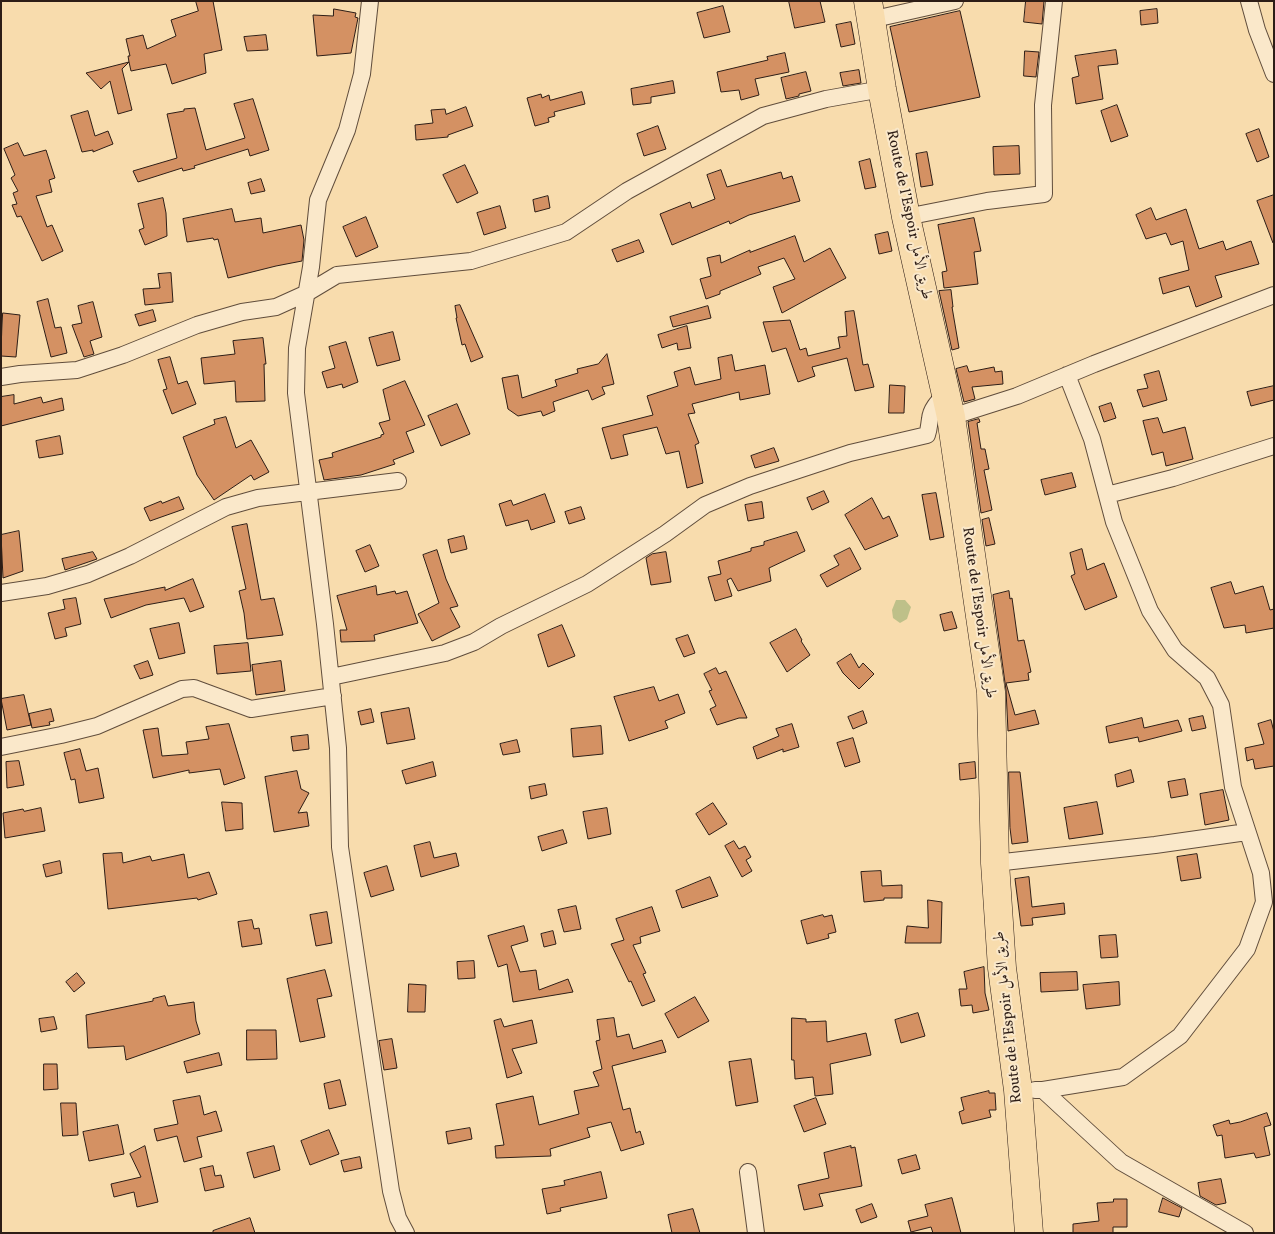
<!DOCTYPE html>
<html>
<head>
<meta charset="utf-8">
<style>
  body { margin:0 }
  #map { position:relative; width:1275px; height:1234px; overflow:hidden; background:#f8dcad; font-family:Vollkorn,serif }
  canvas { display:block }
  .frame { position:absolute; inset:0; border:2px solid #2d1d16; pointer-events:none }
</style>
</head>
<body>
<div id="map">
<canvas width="1275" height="1234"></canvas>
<div class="frame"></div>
</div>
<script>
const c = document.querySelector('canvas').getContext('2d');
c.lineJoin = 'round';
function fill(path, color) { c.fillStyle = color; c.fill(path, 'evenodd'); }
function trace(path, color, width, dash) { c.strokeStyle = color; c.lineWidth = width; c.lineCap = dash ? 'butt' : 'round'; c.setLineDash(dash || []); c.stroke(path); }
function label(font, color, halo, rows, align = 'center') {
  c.font = font + ' Vollkorn,Amiri,serif'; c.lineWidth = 4; c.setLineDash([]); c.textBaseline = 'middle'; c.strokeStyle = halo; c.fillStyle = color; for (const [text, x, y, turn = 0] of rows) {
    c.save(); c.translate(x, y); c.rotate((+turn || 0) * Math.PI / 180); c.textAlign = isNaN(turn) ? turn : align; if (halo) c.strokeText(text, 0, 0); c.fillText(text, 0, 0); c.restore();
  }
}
fill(new Path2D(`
  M896,600H905L911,607L907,619L900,623L893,618L892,610Z`), '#bec089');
const building = new Path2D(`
  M196,1H213L222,50L204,54L206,73L172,84L166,64L131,71L129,62L122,69L132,110L118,114L110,81L101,89L86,73L129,62L128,56H130L126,39L143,35L147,49L176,36L171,20L198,11Z
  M789,1H820L825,22L795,28Z
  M1026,1H1044L1042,24L1024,22Z
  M723,6L730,32L704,38L697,13Z
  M334,9L356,13L355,17L358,18L351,53L317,56L313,15L333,16Z
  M1157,9L1158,23L1141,25L1140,11Z
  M960,11L980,97L909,112L890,27Z
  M851,22L855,44L841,47L836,25Z
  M266,35L268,50L247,51L244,37Z
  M1116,50L1118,64L1098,66L1103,99L1076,104L1072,78L1079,76L1075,56Z
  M1025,51L1039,52L1036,77L1024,76Z
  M785,53L789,72L755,79L759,95L741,100L739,90L721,92L717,72L768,60L767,57Z
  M859,70L861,83L843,86L840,73Z
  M806,72L811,91L799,94V96L786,99L781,78Z
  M673,81L675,93L651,97V103L633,105L631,89Z
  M582,92L585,104L554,112L555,116L548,118L549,122L535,126L527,98L541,94L542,98L549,95L550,100Z
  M253,99L269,150L250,156L248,149L194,166L195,168L183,171L182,168L138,182L133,171L177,158L167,114L184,111V109L195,108L206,150L245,138L234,104Z
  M1117,105L1128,136L1111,142L1101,111Z
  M466,107L473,126L448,135V137L416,140L415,125L433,123L431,110L445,109L446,114Z
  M88,111L95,136L108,131L113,144L93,152V150L82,152L71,116Z
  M658,126L666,149L644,156L637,134Z
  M1259,129L1269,157L1257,162L1246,134Z
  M18,143L24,156L46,150L55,178L49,180L52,192L36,196L47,227L52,225L63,251L42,261L21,216L17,217L12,205L17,204L13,193L18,191L11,178L15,175L4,149Z
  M1019,146L1020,174L994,175L993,147Z
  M927,152L933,185L921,187L916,154Z
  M870,159L876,187L865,189L859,162Z
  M465,165L478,193L457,203L443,175Z
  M721,170L727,187L781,172L783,179L792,176L800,201L749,215L730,224L729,221L672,245L660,214L690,202L692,208L715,199L707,175Z
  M261,179L265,191L251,194L248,183Z
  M1274,195V242L1273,243L1257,201Z
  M548,196L550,208L535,212L533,200Z
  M163,198L166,213L167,236L145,245L139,230L144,228L138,204Z
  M500,206L506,228L484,235L477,213Z
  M1151,208L1156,220L1186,209L1199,249L1223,241L1226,250L1251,241L1259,264L1215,276L1222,297L1196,307L1189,286L1163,294L1159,278L1189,270L1183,241L1171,245L1166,233L1146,239L1136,215Z
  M232,209L235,222L261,218L263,233L301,225L304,240L302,261L276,266L228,278L218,239L214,240L213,238L187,242L183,219Z
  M366,217L378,247L356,257L343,227Z
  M974,218L981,251L974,252L978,284L944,288L942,272L947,271L938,225Z
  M888,232L892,251L879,254L875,235Z
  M795,236L804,262L830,248L846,278L782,313L773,287L795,279L784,258L758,267L761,274L720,291V294L706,299L700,279L711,276L707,258L720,255L721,263L750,250V252Z
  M639,240L644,252L617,262L612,250Z
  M171,273L173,302L145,305L143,289L160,288L158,274Z
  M951,290L953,307H952L959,348L952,350L939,291Z
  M48,299L55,328L61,327L67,353L51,357L37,302Z
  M93,302L102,337L90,341L94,354L84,357L72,325L82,323L78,306Z
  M460,305L483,357L471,362L465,344L462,345L456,318H457L455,306Z
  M708,306L711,318L673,327L670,317Z
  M153,310L156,321L139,326L135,315Z
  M854,311L863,365L868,364L874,387L855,391L847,358L812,367L815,376L798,382L786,348L772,352L763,322L790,320L800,350L806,348L808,356L840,348L838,337L847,336L845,312Z
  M3,313L20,315L16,357L1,356Z
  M687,326L691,348L678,350L677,343L662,348L658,335Z
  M393,332L400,360L377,366L369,338Z
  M263,338L266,364H264L265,401L236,402L235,381L204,384L201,358L235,354L233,341Z
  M346,342L358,382L343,388L342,384L327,388L322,372L335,368L329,347Z
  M607,354L614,384L602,387L605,394L592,400L588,390L553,402L555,411L543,416L541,411L518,416L508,409L502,378L518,375L522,398L557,386L555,380L578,373L577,369L598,364Z
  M732,355L735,371L765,365L770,394L740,400L739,392L692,404L695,413L688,414L699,443L695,445L703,483L687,488L679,451L666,454L657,427L623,435L628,455L611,459L602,428L653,415L647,396L678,386L674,372L690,367L695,385L721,379L718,358Z
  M170,357L178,384L187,381L196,404L172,414L163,390L167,389L158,360Z
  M967,366L969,372L994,367L995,372L1002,371L1003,384L972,387L975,399L964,402L956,369Z
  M1159,371L1167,400L1143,407L1137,390L1148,388L1144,375Z
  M405,381L425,425L406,432L414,452L393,460L395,464L361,475L324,480L319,460L333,457L332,453L381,437V435L384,434L379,423L390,420L383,390Z
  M890,385L905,386L904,413H889Z
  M1274,386V400L1251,406L1247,392Z
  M14,395V404L41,397L43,403L62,398L64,410L1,426V397Z
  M1111,403L1116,418L1104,422L1099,407Z
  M457,404L470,434L441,446L428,416Z
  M226,417L236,448L251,440L269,472L254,480L251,475L214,500L197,475L183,437L215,424L214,420Z
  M1158,418L1163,433L1185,427L1193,459L1166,466L1163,452L1152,455L1143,421Z
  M979,419L980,422L977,423L981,449H985L989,469L984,470L992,510L981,513L968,422Z
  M60,436L63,454L39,458L36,441Z
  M774,448L779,461L755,468L751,456Z
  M1072,473L1076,487L1045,495L1041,480Z
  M824,491L829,502L812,510L807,498Z
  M936,493L944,537L930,540L922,495Z
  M545,494L555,522L531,530L528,520L506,526L499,504L511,500L513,505Z
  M179,497L184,509L150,521L144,508L161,501L162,503Z
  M872,498L883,519L889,516L898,536L865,550L845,515Z
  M762,502L764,518L748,521L745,505Z
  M581,507L585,519L569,524L565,512Z
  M989,518L995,544L986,546L982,520Z
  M247,524L261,600L274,598L283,635L247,639L244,613L239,591L246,589L232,527Z
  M19,531L23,571L3,578L1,535Z
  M797,532L805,551L769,568L771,581L738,591L731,578L727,580L732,596L715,601L708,577L721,574L718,561L751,551V548L764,545V542Z
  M464,536L467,549L451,553L448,540Z
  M370,545L379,566L365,572L356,551Z
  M850,548L861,569L827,587L820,575L839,565L834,556Z
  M1082,549L1087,570L1104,563L1117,597L1085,610L1071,576L1075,574L1070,553Z
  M437,550L446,579L458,606L450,608L460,627L432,641L418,614L439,603L423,555Z
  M93,552L97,559L65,570L62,559Z
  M666,552L671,582L651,585L646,558L652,554Z
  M193,579L204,607L190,612L184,598L146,605L111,618L104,599L165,587V590Z
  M1231,582L1235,594L1263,586L1270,610L1274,609V628L1246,633L1245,625L1224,628L1211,588Z
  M376,586L377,595L395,591L396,594L407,591L418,623L374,635L375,641L341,642L340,630H347L337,596Z
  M1009,591L1010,599L1012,598L1018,641L1024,640L1031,672L1028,673L1029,680L1006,683L1015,715L1035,710L1039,724L1008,731L1006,690L993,595Z
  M76,598L81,624L65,628L67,636L55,639L48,613L65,609L63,600Z
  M952,612L957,628L944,631L940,615Z
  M179,623L185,653L159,659L150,629Z
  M562,625L575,656L548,667L538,635Z
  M796,629L802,640L801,641L810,655L787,672L770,643Z
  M688,635L695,653L684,657L676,639Z
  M248,643L251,671L217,674L214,646Z
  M851,654L859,668L863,663L874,674L859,689L843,673L837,663Z
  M148,661L153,675L140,679L134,666Z
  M281,661L285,691L256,695L252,665Z
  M716,668L719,674L726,671L747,718H739L717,725L710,709L716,706L709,691L712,690L704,674Z
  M654,687L659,701L678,694L685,713L665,721L668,728L629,741L614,697Z
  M24,695L31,725L7,730L1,699Z
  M409,708L415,739L387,744L381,713Z
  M51,709L54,721L49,722L50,725L32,728L29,714Z
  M371,709L374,722L361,725L358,712Z
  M863,711L867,723L853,729L848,717Z
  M1203,716L1206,728L1192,731L1189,719Z
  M1142,718L1144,728L1178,720L1182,731L1139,742L1138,737L1109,743L1106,727Z
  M1271,720L1274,732V766L1255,769L1253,759L1247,761L1245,748L1264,744L1258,724Z
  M229,724L245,778L224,785L220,769L189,773V770L153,778L143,730L158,728L162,756L188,754L186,742L209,739L206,727Z
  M792,724L799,747L783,752V749L757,759L753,747L779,736L776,729Z
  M601,726L603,754L573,757L571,729Z
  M308,735L309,749L293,751L291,737Z
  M853,738L860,762L845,767L837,743Z
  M517,740L520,752L503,755L500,744Z
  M80,749L86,771L98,768L104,798L79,803L75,779L71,780L64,753Z
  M19,761L24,785L7,788L6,762Z
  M433,762L436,776L406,784L402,771Z
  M975,762L976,778L960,780L959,764Z
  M1131,770L1134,782L1117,787L1115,775Z
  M297,771L301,789L309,793L298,813L307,812L309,826L274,832L265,777Z
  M1009,772H1020L1028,842L1012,844L1010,828Z
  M1185,779L1188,795L1171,798L1168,782Z
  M545,784L547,795L531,799L529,787Z
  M1223,790L1229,820L1205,825L1200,794Z
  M222,802L242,803L243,829L226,831Z
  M1097,802L1103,834L1069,839L1064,808Z
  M713,803L727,824L709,835L696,814Z
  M41,808L45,831L5,838L3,813L23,809L24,811Z
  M607,808L611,834L588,839L583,812Z
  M563,830L567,843L542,851L538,837Z
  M734,841L739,849L745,846L751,857L746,860L752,871L742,877L725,846Z
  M430,842L434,858L456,853L459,866L421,877L414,846Z
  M122,853L123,863L150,856L152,861L184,854L188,878L209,872L217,894L198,900L197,898L108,909L103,854Z
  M1197,854L1201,878L1181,881L1177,857Z
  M60,861L62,873L46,877L43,865Z
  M387,866L394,890L371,897L364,873Z
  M881,871L882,886L902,885V898H884V900L864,902L861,872Z
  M710,877L718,896L682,908L676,891Z
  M1029,877L1032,907L1064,903L1065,914L1032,918L1033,925L1021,926L1015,879Z
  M928,900L942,902L941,943H905L907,926L928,928Z
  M576,906L581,929L564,932L558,910Z
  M652,907L660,931L640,937L641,943L633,945L646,973L643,974L655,1001L642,1006L631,981L629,982L611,944L624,940L616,919Z
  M327,912L332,943L316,946L310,915Z
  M823,915L824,917L832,915L836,932L828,934L829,938L807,944L801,921Z
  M252,920L254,929L259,928L262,944L242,947L238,922Z
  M524,926L528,941L511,946L520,972L536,970L539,990L568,979L573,992L513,1002L507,964L498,967L488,936Z
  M553,931L556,944L544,947L541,934Z
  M1116,935L1118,957L1101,958L1099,936Z
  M474,961L475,978L458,979L457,962Z
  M984,967L985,993L989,1010L973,1013L972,1005L961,1006L959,989H967L964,972Z
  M325,970L332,996L317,999L325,1037L300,1042L287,979Z
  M1077,972L1078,990L1041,992L1040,973Z
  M77,973L85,983L74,992L66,982Z
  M1119,982L1120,1005L1086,1009L1083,985Z
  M409,984L426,985L425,1012H408Z
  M165,996L168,1006L194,1002L196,1021L200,1034L126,1060L124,1046L88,1048L86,1015L153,1001V999Z
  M695,997L709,1021L678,1038L665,1014Z
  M918,1013L925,1036L901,1043L895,1020Z
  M54,1017L57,1029L41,1032L39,1019Z
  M614,1018L617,1037L629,1034L633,1049L662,1040L666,1052L612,1066L623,1110L630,1108L636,1133L640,1131L644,1144L621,1151L611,1122L587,1128L590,1137L550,1149L551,1156L496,1158L495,1146L504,1145L496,1104L533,1096L539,1125L579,1114L574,1091L599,1086L593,1072L602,1069L596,1041L600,1040L597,1020Z
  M792,1018L806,1019V1022L826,1021L827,1042L866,1033L871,1055L830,1064L833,1094L815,1096L813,1077L795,1079L794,1060H792Z
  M501,1019L504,1027L532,1020L537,1043L512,1049L522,1073L507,1078L494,1021Z
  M247,1030H276L277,1059L247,1060Z
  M392,1039L397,1068L384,1070L379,1041Z
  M219,1053L222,1065L187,1073L184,1062Z
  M751,1059L758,1102L736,1106L729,1062Z
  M44,1064H57L58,1089L44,1090Z
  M340,1080L346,1105L329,1109L324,1084Z
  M989,1091V1093H995L996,1110H989L991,1117L962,1124L959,1112L964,1110L961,1098Z
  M200,1096L204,1115L216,1111L222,1131L197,1137L202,1157L184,1162L177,1136L157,1141L154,1129L178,1124L173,1101Z
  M816,1098L826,1124L804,1132L794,1106Z
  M61,1103H76L78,1135L63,1136Z
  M1267,1113L1271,1125L1264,1127L1270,1155L1256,1158L1254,1153L1225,1158L1222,1135L1217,1136L1213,1125L1229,1120L1230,1124L1240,1122Z
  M118,1125L124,1154L89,1161L83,1132Z
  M470,1128L472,1139L448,1144L446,1132Z
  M329,1130L339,1154L310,1165L301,1141Z
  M145,1146L158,1202L137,1207L134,1192L114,1197L111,1184L141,1177L130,1154Z
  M274,1146L280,1170L254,1178L247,1153Z
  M851,1146V1148L855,1147L862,1186L819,1194L823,1206L804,1210L798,1185L829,1178L824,1153Z
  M916,1155L920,1169L902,1174L898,1160Z
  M360,1157L362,1168L344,1172L341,1161Z
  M213,1166L215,1176L221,1175L224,1187L205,1191L200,1169Z
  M601,1172L607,1198L560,1208L561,1211L547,1214L542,1189L565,1185L564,1181Z
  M1221,1179L1226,1203L1216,1205L1200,1196L1198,1183Z
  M952,1198L961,1233H933L931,1227L911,1232L908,1221L928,1216L925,1205Z
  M1163,1198L1182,1208L1179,1217L1159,1212Z
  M1114,1199H1127V1227H1113V1233H1073V1224L1099,1221L1097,1203L1113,1202Z
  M872,1204L877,1217L861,1223L856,1210Z
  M693,1209L700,1233H672L668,1215Z
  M250,1218L255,1233H213V1231Z`);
fill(building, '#d49163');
trace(building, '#2d1d16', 1);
const street = new Path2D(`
  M370,1L362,74L347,130L318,200L311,267L297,348L296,393L325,624L338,748L340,847L391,1191L398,1218L406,1233
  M1249,1L1257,30L1274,74
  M870,20L955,1
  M906,217L987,201L1044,194L1043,105L1054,1
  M1,377L20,374L77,370L123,355L197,325L242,312L276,307L307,293L337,275L471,261L566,232L627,191L763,116L826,99L882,89
  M951,417L1017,396L1094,364L1274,295
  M1107,495L1173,478L1274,446
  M1,593L47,586L88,574L130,556L226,507L258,498L398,481
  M331,677L445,653L474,642L501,626L587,584L665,534L705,505L750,486L850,453L927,435C929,429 929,425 930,419C931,408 939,401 946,394
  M1,747L61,735L97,726L182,689L194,688L251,709L333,696
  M995,863L1155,845L1247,832
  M1035,1090H1043L1121,1162L1245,1233
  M1043,1090L1123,1077L1180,1036L1247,949L1264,902L1261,873L1233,787L1221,705L1207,678L1175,650L1150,611L1114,522L1092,439L1067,375
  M748,1172L756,1233`);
const highway = new Path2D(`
  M868,1L882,89L906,217L951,417L991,692L995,863L1002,968L1018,1090L1029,1233`);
trace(street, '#604d3c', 18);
trace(highway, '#2d1d16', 29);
trace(street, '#fae8ca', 16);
trace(highway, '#f8dcad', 28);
label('15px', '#2d1d16', '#fae8ca', [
  ["Route de l’Espoir طريق الأمل",908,215,78],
  ["Route de l’Espoir طريق الأمل",978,613,82],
  ["Route de l’Espoir طريق الأمل",1009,1017,-96]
]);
</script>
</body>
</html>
